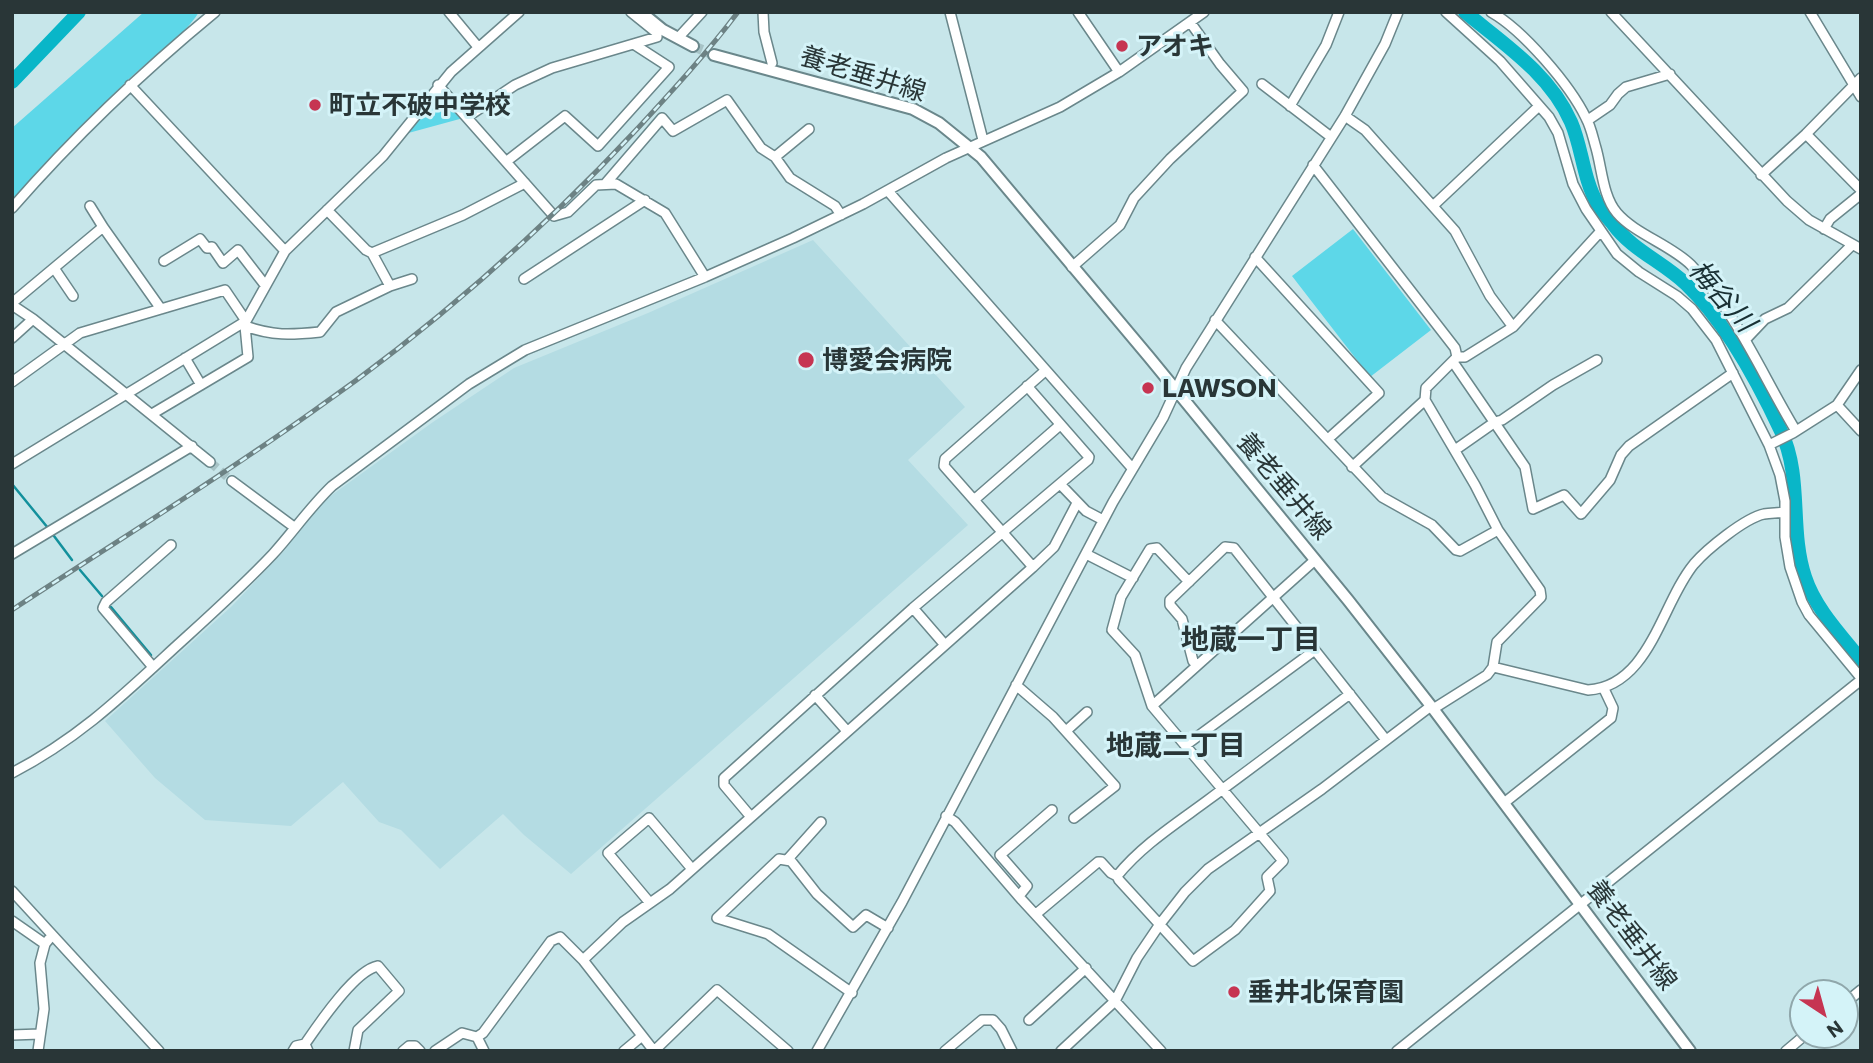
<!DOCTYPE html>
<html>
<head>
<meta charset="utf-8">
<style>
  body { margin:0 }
  #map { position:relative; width:1873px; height:1063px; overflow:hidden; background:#c7e6ea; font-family:Commissioner,sans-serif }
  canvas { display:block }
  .frame { position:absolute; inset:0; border:14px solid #293637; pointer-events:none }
  .north { position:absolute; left:1789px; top:979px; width:70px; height:70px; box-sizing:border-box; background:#d4f3f8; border:2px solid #90a7ab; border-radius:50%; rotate:144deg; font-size:19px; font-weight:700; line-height:28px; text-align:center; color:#293637 }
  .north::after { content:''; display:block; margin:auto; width:24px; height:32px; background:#c63552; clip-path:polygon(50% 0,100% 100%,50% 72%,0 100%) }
</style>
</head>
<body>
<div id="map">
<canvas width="1873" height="1063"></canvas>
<div class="frame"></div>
<div class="north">N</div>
</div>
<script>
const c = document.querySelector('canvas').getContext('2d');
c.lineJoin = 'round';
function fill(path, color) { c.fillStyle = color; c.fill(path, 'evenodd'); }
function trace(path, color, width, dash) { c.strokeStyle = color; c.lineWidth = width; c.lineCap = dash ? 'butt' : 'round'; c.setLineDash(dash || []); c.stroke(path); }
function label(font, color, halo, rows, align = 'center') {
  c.font = font + ' Commissioner,"Noto Sans JP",sans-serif'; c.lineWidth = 6; c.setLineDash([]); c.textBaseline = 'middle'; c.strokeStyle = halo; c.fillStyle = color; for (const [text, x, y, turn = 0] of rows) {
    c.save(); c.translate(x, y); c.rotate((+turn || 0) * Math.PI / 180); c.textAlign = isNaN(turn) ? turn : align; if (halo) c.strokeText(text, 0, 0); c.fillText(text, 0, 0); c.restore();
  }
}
fill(new Path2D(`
  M813,240L965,407L908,460L968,525L571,874L524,835L503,814L440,869L401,830L379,822L343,782L291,826L205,820L155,778L105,721L232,606L283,552L318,505L433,422L514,368L648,313Z`), '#b4dce3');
fill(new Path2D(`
  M144,12H199C181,40 152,57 128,80C87,119 49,160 12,203V128Z
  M438,85L467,117L401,135Z
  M1353,229L1431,330L1370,377L1292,276Z`), '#5dd7e8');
trace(new Path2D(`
  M12,484L48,528
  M54,536L72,560
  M80,570L102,596
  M111,607L151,655`), '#13909c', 2.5);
trace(new Path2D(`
  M1465,12C1504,44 1550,74 1571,122C1582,147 1583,178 1597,203C1601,210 1607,217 1613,224C1632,250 1663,262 1686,284C1726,322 1758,382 1781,431C1803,478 1789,529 1805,577C1815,608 1840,634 1861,660
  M12,82L79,12`), '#09b6c8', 14);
trace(new Path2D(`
  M210,462L232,481`), '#a7c3c6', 9, [9, 4.5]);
trace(new Path2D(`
  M693,46L714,55`), '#a7c3c6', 10, [10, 5]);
const minor = new Path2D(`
  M449,12L478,47
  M763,12L764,32L772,63
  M950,12L983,140
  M1078,12L1119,72
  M1446,12L1500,61L1549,117L1558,133L1573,184L1586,209L1617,254L1639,272L1677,296L1692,309L1716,340L1769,445L1780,475L1785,501V537L1790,567L1802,602L1809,615L1861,678
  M1491,12C1523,30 1570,85 1586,118C1591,127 1593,138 1596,148C1602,169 1603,197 1617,213C1635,234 1671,245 1691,265C1737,313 1762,375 1796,431
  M1611,12L1787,201L1809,220L1861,249
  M1810,12L1861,97
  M678,38L702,12
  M1262,84L1331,137
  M130,85L285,251
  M438,85L554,216L568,212L596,185L616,184L665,213L705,277
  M1290,106L1326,45L1339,12
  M1345,116L1365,130L1455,231L1490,296L1513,327
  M467,117L515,85L552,68L657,37V33L631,12
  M1588,120L1610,105L1618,94L1626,87L1670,74
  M1806,134L1861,190
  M775,157L809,129
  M507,161L565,116L598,146L669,67L635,45
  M1313,165L1455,348L1457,357
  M1761,175L1806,134L1861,78
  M606,183L662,118L673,131L727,100L761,148L775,157L790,178L835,206L841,215
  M888,191L1132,468
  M1434,205L1539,106
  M90,206L103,227
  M12,208C74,137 142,72 215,12
  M327,210L366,250L372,253L463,215L525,183
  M1824,229L1830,219L1861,194
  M372,253L390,286L412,279
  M1255,257L1379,393L1328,439
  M164,261L200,239L207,248L212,247L223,263L238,250L265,285
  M1072,267L1120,225L1134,198L1170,159L1243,91L1220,64L1190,22
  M54,268L73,296
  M524,279L645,200
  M12,303L103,227L161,309
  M12,305L33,319L210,462
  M1215,320L1382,497L1432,525L1456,550L1460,551L1498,530
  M12,338L33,319
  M1746,339L1765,319L1788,308L1852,245
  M185,358L201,385
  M1453,362L1525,467L1533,509L1564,495L1581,514L1610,480L1621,455L1629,446L1733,373
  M12,382L80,333L225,290L246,321L245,326C273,336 290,335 320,332L336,312L390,286
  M1837,405L1861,431
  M152,414L248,357L245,326
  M1769,445L1793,433L1837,405L1861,370
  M1455,450L1495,422L1502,420L1553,385L1597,360
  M12,464L246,321L285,251L383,156L451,72L519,12
  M1352,467L1425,400
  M232,481L294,527
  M1060,484L1086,511L1103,520
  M974,500L1060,425
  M12,554L192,446
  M1086,554L1133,578
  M1033,567L944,466L945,459L1045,371
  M1189,582L1157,548L1150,549L1121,597L1112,630L1135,655L1152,706L1283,861L1267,877L1270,891L1235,930L1193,961L1119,880L1117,876C1142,845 1177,823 1208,800C1256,765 1303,729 1350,694
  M913,608L945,645
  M1197,665L1193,661L1182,619L1170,605V600L1225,547L1234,548L1386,740
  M153,667L103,608L106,602L171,545
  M1493,667L1588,690C1650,686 1661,604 1694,564C1707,549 1745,518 1764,514C1771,513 1778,513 1785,512
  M1016,685L1053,717L1115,786L1074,818
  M815,695L847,731
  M1152,706L1315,560
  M1433,709L1487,675L1493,667L1497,642L1541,597L1540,590L1498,530L1475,485L1425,400L1426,388L1457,357H1465L1513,327L1600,232
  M1066,731L1087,712
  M1186,745L1315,650
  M12,773C77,739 119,699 172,650C206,619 241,588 273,554C293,532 310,507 332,486L469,384L525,350L705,277L793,238L863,204L946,158L1060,107L1119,72L1204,12
  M1504,803L1611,718L1613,708L1604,689
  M946,816L955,822L1022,900L1161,1051
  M751,817L724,785V778L913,608L1088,460L1089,457L1027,386
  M787,860L821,822
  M12,891L159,1051
  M1019,896L1027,886L1000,855L1052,810
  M650,903L608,853L649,818L692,869
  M1036,914L1098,862H1101L1111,873L1117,876
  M12,921L45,944L49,939
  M583,960L623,922L670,889L1033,567L1054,547L1077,503
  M852,993L768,934L717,918L779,859L791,861L817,894L853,927L866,915L888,928
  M1845,1003L1861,990
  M1029,1020L1086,968
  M12,1035L40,1034
  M477,1037L484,1051
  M305,1044C318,1025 355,970 378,966L399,991L358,1030L354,1051
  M38,1051L44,1009L40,963L45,944
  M293,1051L296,1046L305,1044L308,1051
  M403,1051L409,1046H415L420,1051
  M435,1051L462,1033L477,1037L483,1033L551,941L560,937L583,960L654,1051
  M624,1051L642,1036
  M654,1051L717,990L788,1051
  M817,1051L902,902L1113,502L1163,418L1186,368L1345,116L1385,44L1398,12
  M945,1051L982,1020H993L1001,1029L1012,1051
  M1061,1051L1115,1001L1137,958L1160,924L1185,892L1208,869L1322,789L1431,706
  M1397,1051L1861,680
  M1786,1051L1805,1035`);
const major = new Path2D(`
  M641,12L663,30L693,46
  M714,55L913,109L939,123L981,157L1149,357L1348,600L1431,706L1690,1051`);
trace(minor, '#6a878b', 12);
trace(major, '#6a878b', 14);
trace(minor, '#fff', 9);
trace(major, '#fff', 10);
const rail = new Path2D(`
  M12,610C112,544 215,481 312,412C431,329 539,234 638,128C673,90 707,53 738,12`);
trace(rail, '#6d8284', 5);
trace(rail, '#d4f3f8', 2.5, [8]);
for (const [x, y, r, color] of [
  [1122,46,7,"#c63552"],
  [315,105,7,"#c63552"],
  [806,360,9,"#c63552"],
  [1148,388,7,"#c63552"],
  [1234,992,7,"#c63552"]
]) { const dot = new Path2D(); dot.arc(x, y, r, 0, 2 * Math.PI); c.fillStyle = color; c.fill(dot); trace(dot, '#d4f3f8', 2.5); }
label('bold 26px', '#293637', '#d4f3f8', [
  ["アオキ",1136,46],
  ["町立不破中学校",329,105],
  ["博愛会病院",822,360],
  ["LAWSON",1162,388],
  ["垂井北保育園",1248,992]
], 'left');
label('26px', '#293637', '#d4f3f8', [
  ["養老垂井線",863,74,17],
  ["養老垂井線",1284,486,50],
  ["養老垂井線",1632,935,53]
]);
label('italic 28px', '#193034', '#d4f3f8', [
  ["梅谷川",1722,296,49]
]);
label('bold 28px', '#293637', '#d4f3f8', [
  ["地蔵一丁目",1251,640],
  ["地蔵二丁目",1176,746]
]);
</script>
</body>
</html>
